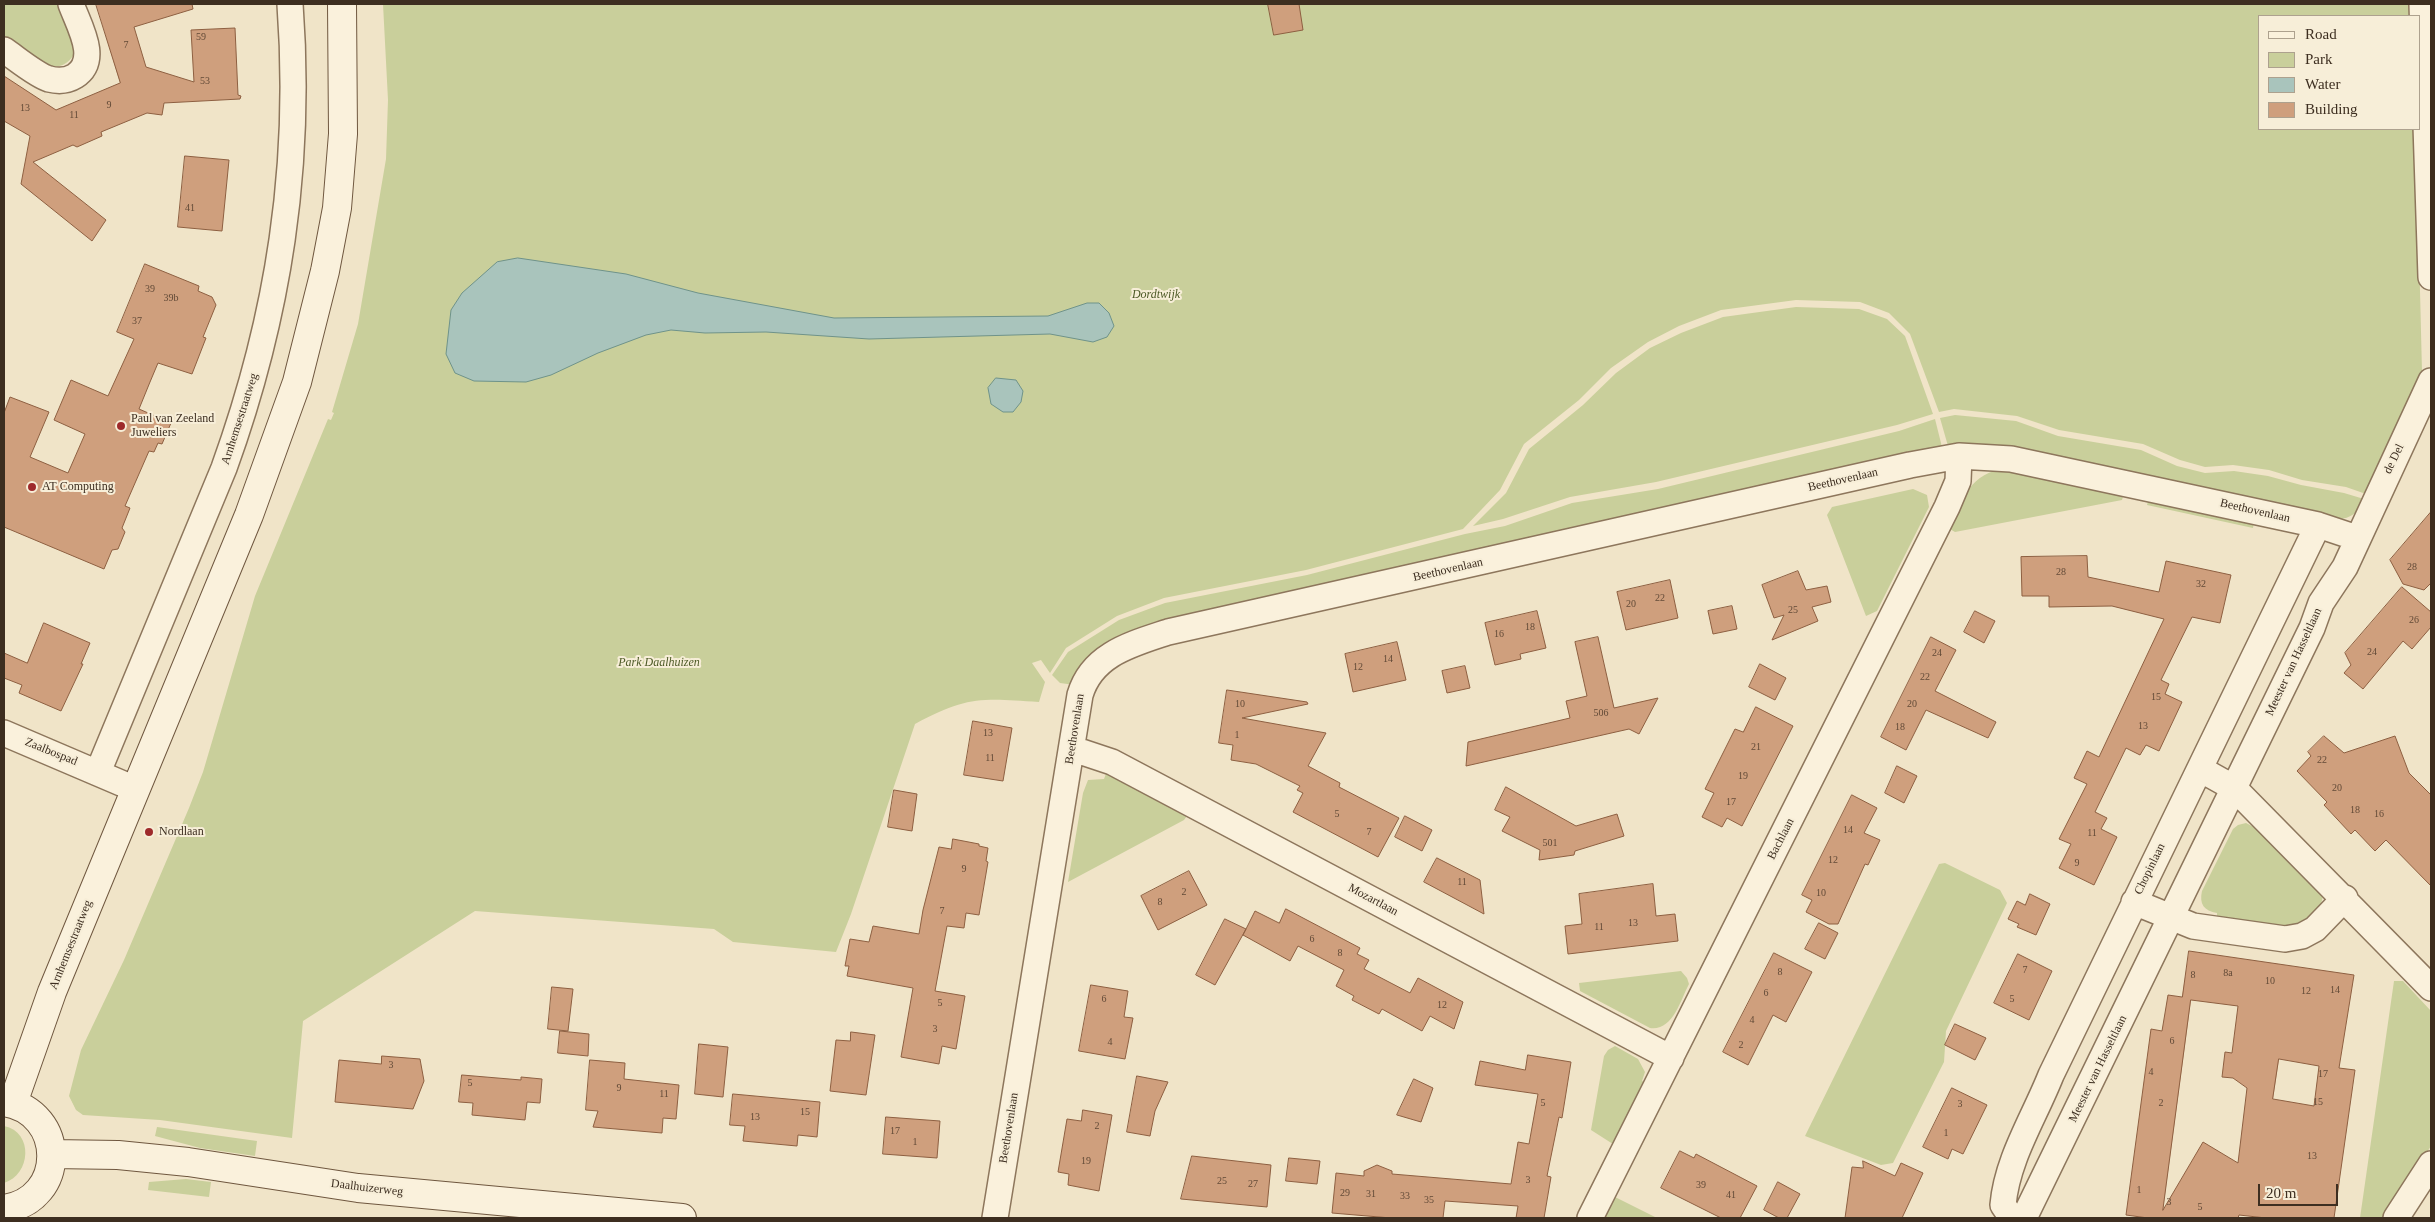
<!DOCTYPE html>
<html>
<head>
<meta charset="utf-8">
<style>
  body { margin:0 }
  #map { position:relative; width:2435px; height:1222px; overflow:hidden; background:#f0e4c8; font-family:"Times New Roman",serif }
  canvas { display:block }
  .frame { position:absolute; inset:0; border:5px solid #3d2e20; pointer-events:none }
  .legend { position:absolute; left:2258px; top:15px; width:162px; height:115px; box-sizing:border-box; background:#f7eed8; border:1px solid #ada18e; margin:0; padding:6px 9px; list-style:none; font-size:15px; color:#3d2e20 }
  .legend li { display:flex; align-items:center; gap:10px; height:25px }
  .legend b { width:25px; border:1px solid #ada18e }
  .scale { position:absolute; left:2258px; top:1184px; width:80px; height:22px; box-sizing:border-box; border:2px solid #3d2e20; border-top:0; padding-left:6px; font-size:15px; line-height:18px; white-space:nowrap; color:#3d2e20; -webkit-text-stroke:4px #f7eed8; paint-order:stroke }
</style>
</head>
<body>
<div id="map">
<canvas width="2435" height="1222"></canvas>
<div class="frame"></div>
<ul class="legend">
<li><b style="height:6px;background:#faf1dc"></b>Road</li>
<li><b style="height:14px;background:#c9cf9b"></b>Park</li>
<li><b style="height:14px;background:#a9c4bc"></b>Water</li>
<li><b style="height:14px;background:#cf9f7d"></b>Building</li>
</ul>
<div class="scale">20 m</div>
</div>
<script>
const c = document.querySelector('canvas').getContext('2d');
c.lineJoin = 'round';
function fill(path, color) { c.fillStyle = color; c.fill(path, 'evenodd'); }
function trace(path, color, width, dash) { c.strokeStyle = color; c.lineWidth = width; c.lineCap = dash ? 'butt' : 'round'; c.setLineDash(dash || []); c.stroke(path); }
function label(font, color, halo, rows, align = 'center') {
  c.font = font + ' "Times New Roman",serif'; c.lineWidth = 4; c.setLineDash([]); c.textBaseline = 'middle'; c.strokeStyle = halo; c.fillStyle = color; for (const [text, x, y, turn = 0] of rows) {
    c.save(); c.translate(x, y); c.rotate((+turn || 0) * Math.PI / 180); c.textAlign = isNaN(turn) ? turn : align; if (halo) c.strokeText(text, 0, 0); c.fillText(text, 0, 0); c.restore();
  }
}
fill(new Path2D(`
  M4,4H63L77,50C57,86 28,55 4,40Z
  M383,4H2412V16H2259V129H2416L2422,372L2366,494L2346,487L2302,480L2269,470L2233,465L2205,467L2180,460L2143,444L2059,430L2017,416L1954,409L1939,412L1910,334L1889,313L1860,302L1796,300L1721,310L1679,326L1648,342L1611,368L1579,400L1524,444L1500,490L1463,529L1306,570L1164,598L1117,616L1066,648L1050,673L1041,660L1032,663L1045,682L1039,702C982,698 966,696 915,724L851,914L836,952L733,942L714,929L475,911L303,1021L292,1138L160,1120L83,1115L76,1110L69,1096L81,1050L124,960L189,808L203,772L255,596L328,419L331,420L334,413L332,412L358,324L386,159L388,100Z
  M1796,307L1859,309L1887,319L1905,336L1933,414L1897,425L1656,482L1570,497L1503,519L1473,526L1506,493L1529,449L1583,405L1616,373L1650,348L1681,333L1723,317Z
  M1955,415L2016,421L2058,436L2141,450L2177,466L2205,473L2234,471L2268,476L2301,485L2344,493L2364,499C2358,512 2352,519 2337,519L1990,444L1948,446L1940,418Z
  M1935,419L1942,447L1232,607L1075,685L1060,683L1052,675L1068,652L1119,620L1165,603L1307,575L1465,534L1505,526L1572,503L1658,489L1899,431Z
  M2007,468L2124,493L2122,500L1955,532L1948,528C1963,498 1970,473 2007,468Z
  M1913,489L1927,495L1929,507L1877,611L1866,616L1827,515L1832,507Z
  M2149,498L2254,521L2253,528L2147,505Z
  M1107,771L1189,813L1184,820L1068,882L1083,793L1088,780L1104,779Z
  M2246,823L2256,828L2259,825L2323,892C2323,910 2310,922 2294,928L2217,918V913C2204,911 2199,904 2202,891L2233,829L2238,825Z
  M1945,863L2000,890L2007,903L1946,1031L1944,1062L1893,1163L1881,1165L1805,1136L1939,864Z
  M1681,971L1687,978L1689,984C1680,1001 1673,1031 1650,1028L1580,991L1579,983Z
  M2394,981H2403L2431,1011V1146L2384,1218H2360Z
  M1615,1046L1638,1059L1645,1072L1642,1081L1647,1083L1616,1146L1591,1130L1604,1056L1608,1050Z
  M4,1126C34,1132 31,1175 4,1183Z
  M157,1127L257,1141L255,1156L200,1148L155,1136Z
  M186,1179L211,1182L209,1197L148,1190L149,1182Z
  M1613,1196L1657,1218H1602Z`), '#c9cf9b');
const water = new Path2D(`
  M518,258L626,274L698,293L834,318L1048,316L1087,303H1099L1109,313L1114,326L1107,337L1093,342L1050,334L869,339L766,332L705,333L671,330L646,335L598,353L551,375L526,382L474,381L455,373L446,354L451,310L462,293L497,262Z
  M996,378L1016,380L1023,391L1021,402L1013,412H1003L991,404L988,388Z`);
fill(water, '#a9c4bc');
trace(water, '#6f938a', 1);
const building = new Path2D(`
  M96,4H192L193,9L134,27L146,67L194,82L191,30L235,28L238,95L241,96L240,99L164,103L162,115L147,113L101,132L102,136L77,147L73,145L33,162L106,220L92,241L21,184L30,136L4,121V76L56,110L120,83Z
  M1268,4H1299L1303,30L1274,35Z
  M185,156L229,160L222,231L178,227Z
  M145,264L199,286L198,291L212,297L216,305L203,337L206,338L192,374L158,363L150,382L139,409L171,423L162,444L158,443L154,452L149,451L125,506L130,508L122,528L125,532L118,549L112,550L104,569L4,527V413L10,397L49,412L30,457L68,473L85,434L54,420L71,380L108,396L134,339L117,332Z
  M2431,512V583L2424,590L2403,584L2390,560Z
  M2087,556L2088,577L2159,592L2166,561L2231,575L2220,623L2192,617L2161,680L2169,684L2165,694L2182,702L2159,751L2146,745L2140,755L2126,748L2095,812L2107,818L2101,829L2117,837L2094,885L2059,868L2071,844L2059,839L2087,784L2074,778L2087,751L2099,757L2164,619L2112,606L2049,607V596H2022L2021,557Z
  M1798,571L1806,590L1827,586L1831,602L1812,607L1818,621L1772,640L1784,615L1774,618L1762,585Z
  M1670,580L1678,618L1626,630L1617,592Z
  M2402,587L2431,612V627L2412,649L2403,641L2363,689L2344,673L2351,665L2345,653Z
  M1732,606L1737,629L1713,634L1708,611Z
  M1537,611L1546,648L1520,654L1521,659L1495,665L1485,623Z
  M1975,611L1995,621L1984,643L1964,632Z
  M44,623L90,643L81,664H83L61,711L19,693L22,685L4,678V653L27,663Z
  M1598,637L1614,708L1658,698L1639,734L1629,729L1466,766L1468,742L1570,718L1566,701L1587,696L1575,642Z
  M1931,637L1956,650L1935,691L1996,722L1988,738L1926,710L1906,750L1881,737Z
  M1397,642L1406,680L1353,692L1345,654Z
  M1760,664L1786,678L1775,700L1749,687Z
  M1465,666L1470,688L1447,693L1442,671Z
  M1227,690L1307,702L1308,704L1242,718L1326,733L1308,766L1340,783L1339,787L1399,818L1378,857L1293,812L1303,793L1297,790L1300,786L1256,764L1231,760L1233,745L1219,743Z
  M1756,707L1793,726L1742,826L1727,818L1722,827L1702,817L1714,793L1705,789L1735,729L1743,732Z
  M973,721L1012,728L1003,781L964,775Z
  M2324,736L2344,753L2395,736L2409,773L2431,795V886L2386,840L2375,851L2355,830L2351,834L2324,805L2327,802L2297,771L2311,756L2308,752Z
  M1897,766L1917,776L1904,803L1885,793Z
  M1506,787L1576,826L1617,814L1624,836L1575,851L1574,855L1539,860L1540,850L1502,831L1510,817L1495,810Z
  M894,790L917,794L912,831L888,827Z
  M1852,795L1877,808L1864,833L1880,840L1868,865L1865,864L1838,924H1829L1806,912L1812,900L1802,895Z
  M1405,816L1432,830L1422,851L1395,837Z
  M953,839L979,844V846L988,848L986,861L988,862L979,915L966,913L964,928L947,926L935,991L965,996L956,1049L942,1046L939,1064L901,1057L913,988L847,976L849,966H845L850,939L869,942L873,926L919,934L923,910L939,847L951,849Z
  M1437,858L1480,880L1484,914L1424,882Z
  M1189,871L1207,905L1158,930L1141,896Z
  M1653,884L1656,916L1675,914L1678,941L1568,954L1565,926L1582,924L1579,894Z
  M2030,894L2050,904L2036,935L2017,927L2019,924L2008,919L2017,901L2025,905Z
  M1286,909L1360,948L1357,954L1369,960L1364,969L1410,993L1418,978L1463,1002L1454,1029L1430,1016L1422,1031L1382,1009L1379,1014L1352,1000L1354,996L1336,986L1344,970L1298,946L1290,961L1243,935L1255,911L1279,923Z
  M1225,919L1246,929L1215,985L1196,975Z
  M1819,923L1838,933L1825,959L1805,949Z
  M2189,951L2354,975L2339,1068L2355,1070L2334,1218H2266L2239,1215L2238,1218H2148L2126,1215L2151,1029L2162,1031L2168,995L2182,997ZM2191,1000L2238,1006L2232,1053L2225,1052L2222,1077L2233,1078L2247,1088L2238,1163L2203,1142L2163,1210ZM2279,1059L2319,1066L2314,1106L2273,1099Z
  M1774,953L1812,972L1786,1022L1773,1015L1748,1065L1723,1052Z
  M2018,954L2052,971L2029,1020L1994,1003Z
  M1091,985L1128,991L1124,1017L1133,1018L1125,1059L1079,1051Z
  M552,987L573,989L568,1031L548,1029Z
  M1955,1024L1986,1038L1975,1060L1945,1045Z
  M560,1031L589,1034L588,1056L558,1053Z
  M851,1032L875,1035L866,1095L830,1091L836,1040L850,1041Z
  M699,1044L728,1047L723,1097L695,1094Z
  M1528,1055L1571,1062L1562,1118L1559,1117L1547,1176L1551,1177L1544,1218H1516L1518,1206L1445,1201L1443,1218H1391L1332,1213L1336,1173L1364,1176V1171L1377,1165L1392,1171V1174L1511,1184L1518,1142L1529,1144L1538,1094L1475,1085L1480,1061L1525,1070Z
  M382,1056L420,1059L424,1081L413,1109L335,1102L339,1060L381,1064Z
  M590,1060L625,1063L624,1079L679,1085L676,1119L663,1118L662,1133L593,1127L598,1111L586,1110Z
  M462,1075L521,1080V1077L542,1079L540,1103L527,1102L525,1120L472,1115L473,1103L459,1102Z
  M1137,1076L1168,1082L1155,1111L1150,1136L1127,1132Z
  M1414,1079L1433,1088L1421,1122L1397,1115Z
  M1952,1088L1987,1105L1963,1154L1952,1149L1948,1159L1923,1147Z
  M733,1094L820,1102L817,1137L798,1135L797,1146L743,1141L745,1126L730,1125Z
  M1083,1110L1112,1115L1099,1191L1068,1185L1069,1174L1058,1172L1067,1119L1081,1121Z
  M886,1117L940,1121L937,1158L883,1154Z
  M1680,1151L1694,1158L1696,1154L1757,1186L1740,1218H1721L1661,1188Z
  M1192,1156L1271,1165L1267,1207L1181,1199Z
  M1289,1158L1320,1161L1317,1184L1286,1181Z
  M1863,1161L1895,1176L1901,1163L1923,1173L1902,1218H1845L1852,1167L1863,1168Z
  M1778,1182L1800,1194L1787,1218H1779L1764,1210Z`);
fill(building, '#cf9f7d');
trace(building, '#8d5f41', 1);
const minor = new Path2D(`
  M2422,4L2431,277
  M4,50C16,58 36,75 49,79C57,81 67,81 75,76C100,60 79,26 71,4
  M4,733L135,789
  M1073,749L1112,762L1671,1058
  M2200,769L2234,788L2431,988
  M98,772L224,468C279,316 302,165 290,4
  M2134,902L2193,926L2285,939L2302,936L2315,929L2345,898
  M995,1218L1080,695C1092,654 1132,644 1168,632L1910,465L1959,456L2011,459L2318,525L2357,538
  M1590,1218L1947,507L1958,481L1959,456
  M2012,1218L2003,1205C2007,1159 2034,1118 2051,1075L2318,525
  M2024,1218L2312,628L2321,603L2345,567L2431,381
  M2396,1218L2431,1164`);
const secondary = new Path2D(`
  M4,1102C67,1112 67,1200 4,1209
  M13,1103L52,992L249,515L297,382L325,271L337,208L343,134L342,4
  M52,1154L118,1155L188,1162L358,1188L682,1218`);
trace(minor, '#8d765c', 28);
trace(secondary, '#6f573f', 30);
trace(minor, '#faf1dc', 25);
trace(secondary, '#faf1dc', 28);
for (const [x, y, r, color] of [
  [121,426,5,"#9e2a2b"],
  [32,487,5,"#9e2a2b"],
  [149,832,5,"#9e2a2b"]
]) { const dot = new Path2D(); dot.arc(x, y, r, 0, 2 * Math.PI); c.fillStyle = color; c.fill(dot); trace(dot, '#f7eed8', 2); }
label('10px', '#624a37', null, [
  ["59",201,37],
  ["7",126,45],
  ["53",205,81],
  ["9",109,105],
  ["13",25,108],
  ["11",74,115],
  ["41",190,208],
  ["39",150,289],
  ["39b",171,298],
  ["37",137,321],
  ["28",2412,567],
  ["28",2061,572],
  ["32",2201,584],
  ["22",1660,598],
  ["20",1631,604],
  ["25",1793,610],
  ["26",2414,620],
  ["18",1530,627],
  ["16",1499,634],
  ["24",2372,652],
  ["24",1937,653],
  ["14",1388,659],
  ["12",1358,667],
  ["22",1925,677],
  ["15",2156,697],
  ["10",1240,704],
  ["20",1912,704],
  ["506",1601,713],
  ["13",2143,726],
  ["18",1900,727],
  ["13",988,733],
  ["1",1237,735],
  ["21",1756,747],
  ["11",990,758],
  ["22",2322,760],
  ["19",1743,776],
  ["20",2337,788],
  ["17",1731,802],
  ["18",2355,810],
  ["5",1337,814],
  ["16",2379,814],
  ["14",1848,830],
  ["7",1369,832],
  ["11",2092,833],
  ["501",1550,843],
  ["12",1833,860],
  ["9",2077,863],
  ["9",964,869],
  ["11",1462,882],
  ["2",1184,892],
  ["10",1821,893],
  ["8",1160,902],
  ["7",942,911],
  ["13",1633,923],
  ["11",1599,927],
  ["6",1312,939],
  ["8",1340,953],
  ["7",2025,970],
  ["8",1780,972],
  ["8a",2228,973],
  ["8",2193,975],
  ["10",2270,981],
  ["14",2335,990],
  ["12",2306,991],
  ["6",1766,993],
  ["6",1104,999],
  ["5",2012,999],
  ["5",940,1003],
  ["12",1442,1005],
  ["4",1752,1020],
  ["3",935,1029],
  ["6",2172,1041],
  ["4",1110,1042],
  ["2",1741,1045],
  ["3",391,1065],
  ["4",2151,1072],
  ["17",2323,1074],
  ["5",470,1083],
  ["9",619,1088],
  ["11",664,1094],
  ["15",2318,1102],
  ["5",1543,1103],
  ["2",2161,1103],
  ["3",1960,1104],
  ["15",805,1112],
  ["13",755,1117],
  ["2",1097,1126],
  ["17",895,1131],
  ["1",1946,1133],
  ["1",915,1142],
  ["13",2312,1156],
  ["19",1086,1161],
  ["3",1528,1180],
  ["25",1222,1181],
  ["27",1253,1184],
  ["39",1701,1185],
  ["1",2139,1190],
  ["29",1345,1193],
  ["31",1371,1194],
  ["41",1731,1195],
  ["33",1405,1196],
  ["35",1429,1200],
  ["3",2169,1202],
  ["5",2200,1207]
]);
label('italic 12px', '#4d5a26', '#f7eed8', [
  ["Dordtwijk",1156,295],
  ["Park Daalhuizen",659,663]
]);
label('12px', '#3d2e20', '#f7eed8', [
  ["Paul van Zeeland",131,419],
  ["Juweliers",131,433],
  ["AT Computing",42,487],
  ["Nordlaan",159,832]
], 'left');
label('12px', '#3d2e20', '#f7eed8', [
  ["Arnhemsestraatweg",240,419,-72],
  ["de Del",2394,459,-64],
  ["Beethovenlaan",1843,480,-13],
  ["Beethovenlaan",2255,511,13],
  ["Beethovenlaan",1448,570,-13],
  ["Meester van Hasseltlaan",2294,662,-65],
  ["Beethovenlaan",1075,729,-81],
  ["Zaalbospad",51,752,22],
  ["Bachlaan",1781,839,-63],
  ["Chopinlaan",2150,869,-64],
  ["Mozartlaan",1373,900,28],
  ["Arnhemsestraatweg",71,945,-68],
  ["Meester van Hasseltlaan",2098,1069,-64],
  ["Beethovenlaan",1009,1128,-81],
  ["Daalhuizerweg",367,1188,7]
]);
</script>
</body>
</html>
